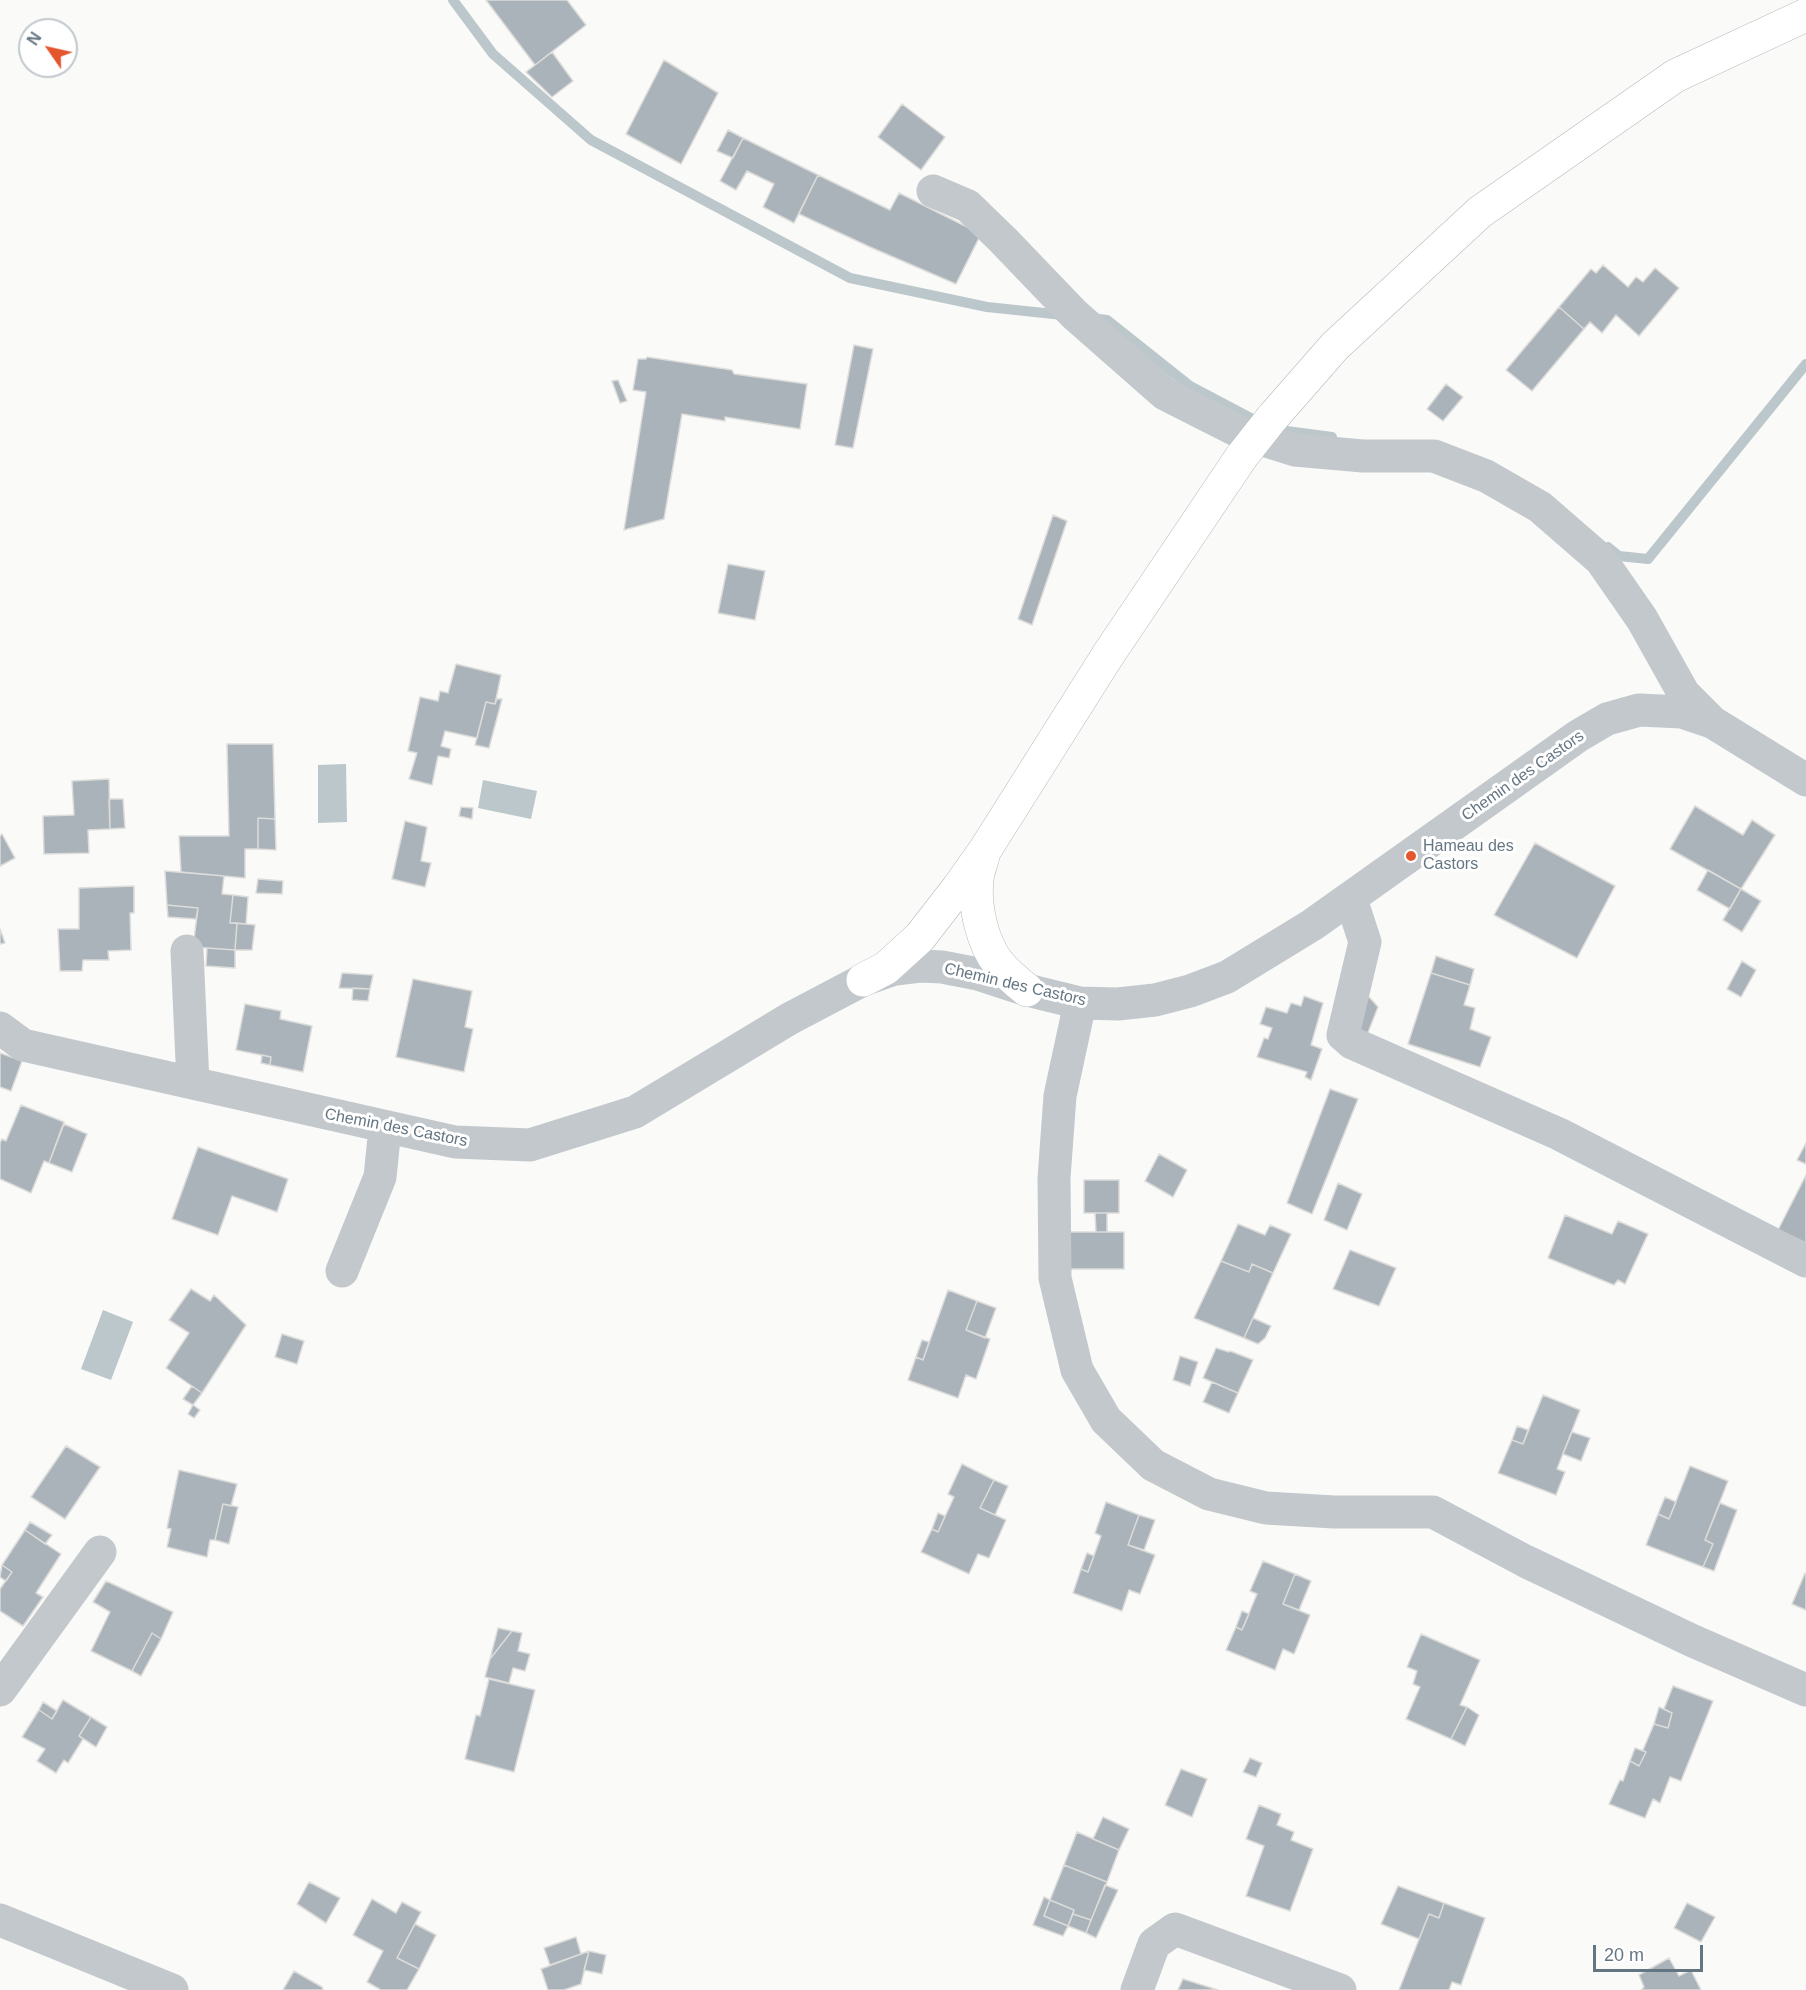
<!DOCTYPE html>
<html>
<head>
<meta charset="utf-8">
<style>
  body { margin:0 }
  #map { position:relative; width:1806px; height:1990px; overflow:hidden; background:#fafaf8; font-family:Arial,sans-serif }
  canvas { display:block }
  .north { position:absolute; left:18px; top:18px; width:60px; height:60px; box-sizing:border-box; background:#fff; border:2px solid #c1c8cd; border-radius:50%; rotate:304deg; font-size:16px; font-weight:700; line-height:24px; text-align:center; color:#657683 }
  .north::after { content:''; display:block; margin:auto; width:21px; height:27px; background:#e4572e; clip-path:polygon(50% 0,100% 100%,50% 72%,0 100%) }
  .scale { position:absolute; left:1593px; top:1945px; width:110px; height:27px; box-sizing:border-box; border:3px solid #657683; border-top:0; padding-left:8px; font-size:18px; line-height:21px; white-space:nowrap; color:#657683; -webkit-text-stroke:4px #fff; paint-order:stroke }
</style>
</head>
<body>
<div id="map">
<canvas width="1806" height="1990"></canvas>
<div class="north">N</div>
<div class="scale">20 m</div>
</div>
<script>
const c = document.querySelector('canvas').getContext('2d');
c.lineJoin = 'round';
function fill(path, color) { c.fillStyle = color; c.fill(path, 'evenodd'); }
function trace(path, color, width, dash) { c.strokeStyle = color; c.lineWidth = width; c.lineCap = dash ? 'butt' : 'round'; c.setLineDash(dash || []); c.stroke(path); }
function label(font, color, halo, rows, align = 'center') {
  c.font = font + ' Arial,sans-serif'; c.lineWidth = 6; c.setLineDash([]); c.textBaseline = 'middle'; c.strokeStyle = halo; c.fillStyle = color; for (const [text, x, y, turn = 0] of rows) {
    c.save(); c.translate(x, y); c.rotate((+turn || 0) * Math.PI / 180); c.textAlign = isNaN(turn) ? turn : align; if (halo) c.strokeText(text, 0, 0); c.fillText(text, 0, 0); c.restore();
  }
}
fill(new Path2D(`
  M346,764L347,822L318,823V765Z
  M483,780L537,791L531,819L478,808Z
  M103,1310L133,1322L111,1380L81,1369Z`), '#bbc7cb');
trace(new Path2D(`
  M453,0L493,54L591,140L850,278L987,307L1063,315
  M1091,318L1107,320L1190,386L1262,424
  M1279,430L1332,437
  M1608,547L1619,556L1648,559L1806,364`), '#bbc7cb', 10);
const building = new Path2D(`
  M486,0H567L586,25L535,65Z
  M552,52L573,81L552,97L526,72Z
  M664,60L718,93L681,164L626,134Z
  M902,104L945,137L921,170L878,137Z
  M728,130L743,138L733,158L717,151Z
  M743,138L818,175L794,223L763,207L774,184L747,171L736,190L720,181Z
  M818,175L890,210L899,193L981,234L956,284L870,247L799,214Z
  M1603,265L1628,287L1636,277L1643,282L1655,268L1679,288L1639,336L1616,315L1602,333L1590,322L1584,329L1559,307L1591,269L1596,273Z
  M1559,307L1584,329L1532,391L1506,370Z
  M854,345L873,349L853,448L835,445Z
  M647,357L732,370L734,374L807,384L800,429L725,417V421L682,414L664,519L624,530L646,392L633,390L638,359H646Z
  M618,380L627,401L620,403L612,381Z
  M1446,384L1463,397L1443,421L1427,409Z
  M1053,515L1067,521L1032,625L1018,619Z
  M728,564L765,571L755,620L718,613Z
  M456,664L501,675L495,704L486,702L477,738L445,731L441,746L451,749L449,758L438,756L432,785L409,779L417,753L408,751L420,697L438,701L440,691L448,693Z
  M497,699H502L489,748L475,745L486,702L495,704Z
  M227,744H273L275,819L258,818V849H245V878L181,872L179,836H229Z
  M109,779L110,829L88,830L89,853L44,854L43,816L74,815L72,781Z
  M109,799H123L125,828L110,829Z
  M1695,806L1743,835L1752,820L1775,835L1741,889L1670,849Z
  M461,807L473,808L472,819L459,816Z
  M258,818L275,819L276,850L258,849Z
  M405,821L427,827L421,861L431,863L425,887L392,879Z
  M2,834L15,858L0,866V836Z
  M1535,843L1615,886L1577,958L1494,915Z
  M1708,870L1741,889L1730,909L1697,890Z
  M165,871L224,876L222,894L233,895L230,923H237L235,950L193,947L198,908L167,905Z
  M258,879L283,881L282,894L256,893Z
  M134,886V913H130L131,950L108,951L109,960H83L82,971H60L58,929H79V888Z
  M1741,889L1761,901L1742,932L1723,920Z
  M233,895L248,897L246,924L230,923Z
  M167,905L198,908L196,919L168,917Z
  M237,923L255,925L252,950H235Z
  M0,929L5,943L0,944Z
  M207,948L235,950V968L206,966Z
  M1436,956L1474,969L1470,985L1431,973Z
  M1742,961L1756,970L1741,997L1727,989Z
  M342,973L373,975L370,989L339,988Z
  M1431,973L1470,985L1464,1005L1475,1008L1470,1029L1491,1037L1480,1067L1408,1044Z
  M413,979L472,991L465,1027L473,1029L464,1072L396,1057Z
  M353,988L370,989L368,1001L352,1000Z
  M1360,995L1370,998L1378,1007L1365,1040L1352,1019Z
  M1304,996L1323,1003L1311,1045L1322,1049L1311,1080L1305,1077L1307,1072L1257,1057L1264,1038L1268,1039L1272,1028L1260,1024L1266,1007L1287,1013L1291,1003L1301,1006Z
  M245,1004L281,1011L280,1019L312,1026L303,1072L270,1065L271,1057L236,1050Z
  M0,1053L22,1061L11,1091L0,1087Z
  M262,1055L271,1057L270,1065L261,1063Z
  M1330,1089L1358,1099L1312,1214L1287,1203Z
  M21,1105L64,1122L49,1163L44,1161L31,1193L0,1179V1143L2,1139L6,1141Z
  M64,1124L87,1134L72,1172L49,1163Z
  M1806,1143V1164L1797,1160Z
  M198,1147L288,1179L277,1212L232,1196L218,1235L172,1219Z
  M1159,1154L1187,1170L1173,1197L1145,1181Z
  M1806,1175V1243L1778,1230Z
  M1084,1180H1119V1213H1084Z
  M1338,1183L1362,1194L1347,1230L1324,1220Z
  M1095,1213H1107V1232H1096Z
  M1565,1215L1612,1234L1618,1221L1648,1234L1625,1284L1618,1280L1614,1285L1548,1258Z
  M1238,1224L1265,1235L1270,1225L1291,1234L1273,1273L1252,1264L1249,1272L1221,1261Z
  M1069,1232H1124V1269H1069Z
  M1350,1250L1396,1268L1379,1306L1333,1289Z
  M1221,1261L1249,1272L1252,1264L1273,1273L1244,1338L1194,1318Z
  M191,1289L210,1301L214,1295L246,1325L202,1393L166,1368L189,1333L169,1320Z
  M948,1290L977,1301L966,1330L990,1339L976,1379L966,1375L958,1398L908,1380L916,1357L923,1360Z
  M977,1301L996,1308L985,1338L966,1330Z
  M1253,1318L1271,1326L1265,1338L1258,1344L1244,1338Z
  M282,1334L304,1341L297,1364L275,1357Z
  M922,1340L929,1342L923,1360L916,1357Z
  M1216,1348L1229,1352L1230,1351L1253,1360L1238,1393L1203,1378Z
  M1180,1356L1198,1362L1190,1386L1173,1380Z
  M1212,1382L1238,1393L1229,1413L1203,1402Z
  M192,1386L202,1393L193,1405L183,1399Z
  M1543,1395L1580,1410L1557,1469L1565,1472L1556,1495L1498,1473L1512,1440L1523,1444Z
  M193,1405L200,1410L194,1418L188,1414Z
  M1517,1426L1528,1430L1523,1444L1512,1440Z
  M1572,1432L1590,1438L1581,1461L1563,1454Z
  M66,1446L100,1467L65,1519L31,1497Z
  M962,1464L994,1480L980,1508L1006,1520L989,1558L978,1554L969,1574L921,1552L932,1529L938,1532L954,1497L948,1494Z
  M1690,1466L1728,1481L1705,1540L1713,1544L1703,1567L1646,1545L1658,1514L1669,1519Z
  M179,1470L237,1484L231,1506L223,1504L215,1540H210L207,1557L167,1547L171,1529L167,1528Z
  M994,1480L1008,1486L995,1515L980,1508Z
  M1665,1497L1676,1502L1669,1519L1658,1514Z
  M1106,1502L1139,1515L1128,1545L1155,1555L1140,1594L1129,1590L1122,1611L1073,1593L1081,1569L1088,1572L1101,1536L1095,1533Z
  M1720,1503L1737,1510L1714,1571L1703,1567L1713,1544L1705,1540Z
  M223,1504L238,1507L229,1544L215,1540Z
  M938,1513L945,1516L938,1532L932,1529Z
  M1139,1515L1155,1520L1144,1550L1128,1545Z
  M30,1522L52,1535L45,1544L25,1530Z
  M25,1530L61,1554L36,1593L43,1597L23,1626L0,1611V1589L12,1572L2,1565Z
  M1087,1553L1094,1556L1088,1572L1081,1569Z
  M1263,1561L1295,1574L1283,1604L1310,1615L1294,1654L1283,1649L1275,1670L1226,1650L1236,1627L1242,1630L1257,1594L1250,1591Z
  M2,1565L12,1572L6,1581L0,1577Z
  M1805,1573L1806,1574V1610L1792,1604Z
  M1295,1574L1311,1581L1299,1610L1283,1604Z
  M106,1581L173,1612L161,1639L152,1633L132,1671L91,1651L110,1612L93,1602Z
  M1242,1611L1249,1614L1242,1630L1236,1627Z
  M498,1628L512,1631L490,1659Z
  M512,1631L522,1633L518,1651L530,1654L525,1671L513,1668L509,1683L485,1677L490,1659Z
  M152,1633L161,1639L141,1676L132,1671Z
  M1421,1634L1480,1660L1460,1705L1467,1707L1451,1739L1406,1719L1420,1687L1413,1684L1417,1671L1407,1667Z
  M489,1679L535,1690L514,1772L465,1759L476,1715L480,1716Z
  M1673,1686L1713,1701L1681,1781L1670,1777L1660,1803L1653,1799L1645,1818L1609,1804L1620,1780L1623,1781L1630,1761L1639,1766L1646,1752L1643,1750L1654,1724L1668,1728L1672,1713L1664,1709Z
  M63,1700L91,1717L79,1736L83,1739L68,1763L64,1760L56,1773L37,1761L45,1749L22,1737L39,1710L52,1719Z
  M43,1702L57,1711L52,1719L39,1710Z
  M1467,1707L1479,1715L1465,1746L1451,1739Z
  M1659,1707L1672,1713L1668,1728L1654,1724Z
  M91,1717L107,1727L96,1747L79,1736Z
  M1635,1748L1646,1752L1639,1766L1630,1761Z
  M1250,1758L1262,1763L1256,1777L1243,1772Z
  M1181,1769L1207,1779L1192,1817L1165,1805Z
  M1259,1805L1281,1814L1277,1825L1294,1832L1291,1840L1313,1849L1290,1911L1246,1896L1264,1846L1246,1839Z
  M1103,1817L1129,1829L1119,1850L1093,1839Z
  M1077,1832L1119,1850L1107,1882L1064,1865Z
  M1064,1865L1107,1882L1091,1920L1073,1914L1074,1910L1050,1900Z
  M309,1882L340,1898L326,1923L297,1904Z
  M1105,1885L1118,1890L1096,1938L1086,1933Z
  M1398,1886L1444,1903L1439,1918L1429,1914L1419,1939L1381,1924Z
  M1044,1897L1050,1900L1044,1916L1068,1926L1063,1936L1033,1925Z
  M372,1899L396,1913L402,1902L421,1912L397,1958L419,1969L407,1990H381L367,1982L383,1951L353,1935Z
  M1050,1900L1074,1910L1068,1926L1044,1916Z
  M1444,1903L1485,1918L1461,1985L1452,1982L1449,1990H1399L1429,1914L1439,1918Z
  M1687,1903L1715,1917L1701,1942L1674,1928Z
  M1073,1914L1091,1920L1086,1933L1068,1926Z
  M415,1924L436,1935L419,1969L397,1958Z
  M576,1937L581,1954L550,1965L544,1948Z
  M589,1951L606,1955L602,1974L584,1970Z
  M589,1951L581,1984L564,1990H548L541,1969Z
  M1669,1958L1679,1976L1691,1970L1701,1990H1641L1644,1987L1639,1975Z
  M294,1971L322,1987L323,1990H283Z
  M1183,1979L1218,1990H1178Z`);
fill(building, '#aab3b9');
trace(building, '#dcdcda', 1.5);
const highway = new Path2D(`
  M1272,418L1335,346L1480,212L1675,76L1806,15
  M983,856C981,864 978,871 977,879C974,906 982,943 999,964C1007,974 1017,982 1027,990
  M863,980L886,968L920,937L958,888L985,850L1108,655L1242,456`);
trace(highway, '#b4b9bd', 34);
trace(new Path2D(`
  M933,191L968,206L1003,240L1074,314L1165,394L1244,434L1295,450L1363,456H1434L1486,476L1540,507L1601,560L1642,619L1684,694L1712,722
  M1351,899L1365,942L1343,1035L1352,1043L1559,1134L1806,1261
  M187,951L193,1083
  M1080,1003L1060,1096L1054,1178L1055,1278L1077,1370L1106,1420L1153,1465L1209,1494L1266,1508L1334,1512H1433L1525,1561L1693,1641L1806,1690
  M0,1028L23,1045L455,1142L530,1145L635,1112L789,1019L863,980L895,969L920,966L942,967L978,974L1027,990L1080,1003L1118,1004L1155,1000L1190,991L1227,977L1312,925L1578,736L1607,719L1639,710L1682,712L1712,722L1806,780
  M342,1271L380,1177L385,1128
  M0,1690L100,1552
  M0,1920L172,1990
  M1137,1990L1154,1944L1175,1929L1340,1990`), '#c3c8cc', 33);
trace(highway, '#fff', 33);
const highwayBridge = new Path2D(`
  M1242,456L1272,418`);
trace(highwayBridge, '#b4b9bd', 34, []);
trace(highwayBridge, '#fff', 33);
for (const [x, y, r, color] of [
  [1411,856,6,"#e4572e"]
]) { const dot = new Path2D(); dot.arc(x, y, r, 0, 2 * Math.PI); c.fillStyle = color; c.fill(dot); trace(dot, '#fff', 2); }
label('16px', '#657683', '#fff', [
  ["Chemin des Castors",1523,776,-35],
  ["Chemin des Castors",1015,985,13],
  ["Chemin des Castors",396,1128,11]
]);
label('16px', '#657683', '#fff', [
  ["Hameau des",1423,847],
  ["Castors",1423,865]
], 'left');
</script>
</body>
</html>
